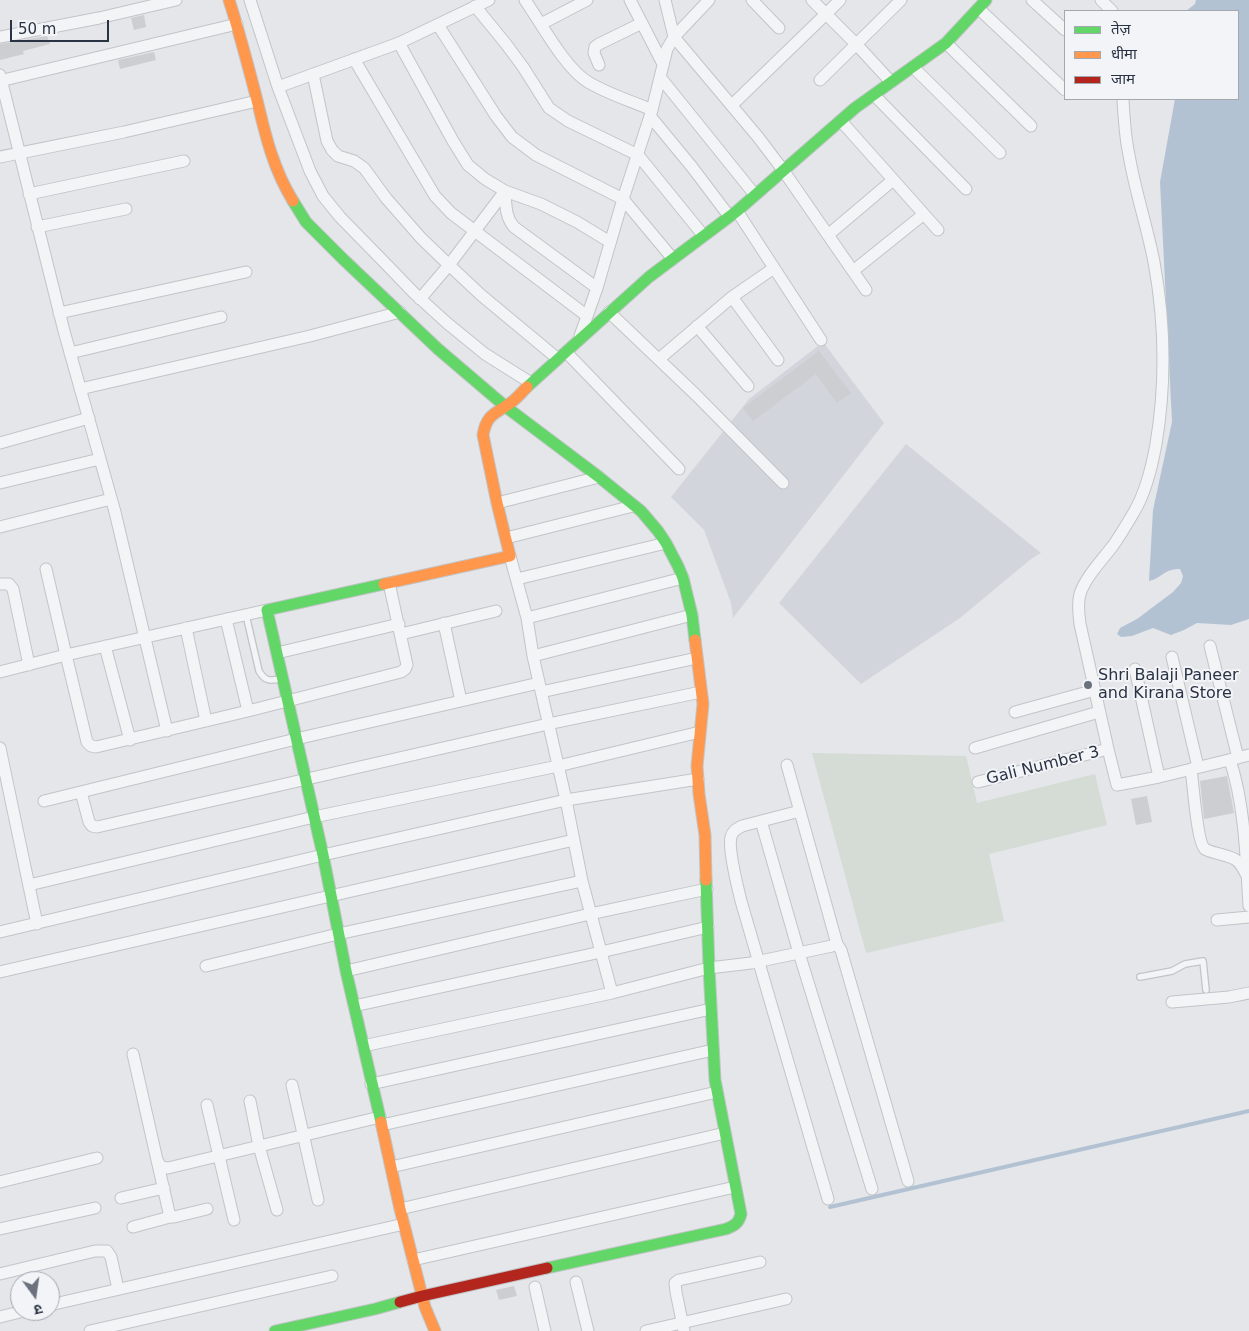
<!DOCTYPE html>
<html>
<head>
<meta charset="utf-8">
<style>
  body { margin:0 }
  #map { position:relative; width:1249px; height:1331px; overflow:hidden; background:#e4e6e9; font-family:"DejaVu Sans","Noto Sans Devanagari",sans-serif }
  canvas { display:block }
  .legend { position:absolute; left:1064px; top:10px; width:175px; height:90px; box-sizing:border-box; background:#f2f4f8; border:1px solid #a2a7b0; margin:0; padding:6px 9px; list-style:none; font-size:15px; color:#2a3343 }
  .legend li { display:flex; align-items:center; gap:10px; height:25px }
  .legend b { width:25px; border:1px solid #a2a7b0 }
  .north { position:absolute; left:10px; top:1271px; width:50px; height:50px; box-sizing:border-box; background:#f2f4f8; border:1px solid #a2a7b0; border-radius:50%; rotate:166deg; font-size:14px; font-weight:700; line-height:20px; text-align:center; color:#2a3343 }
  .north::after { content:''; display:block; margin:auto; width:18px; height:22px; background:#6b727d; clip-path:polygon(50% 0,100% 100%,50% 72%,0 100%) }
  .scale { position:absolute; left:10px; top:20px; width:99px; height:22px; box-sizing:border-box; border:2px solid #2a3343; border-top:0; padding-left:6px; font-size:15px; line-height:18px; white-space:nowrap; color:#2a3343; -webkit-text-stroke:4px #f2f4f8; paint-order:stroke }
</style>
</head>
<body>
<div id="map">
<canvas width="1249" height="1331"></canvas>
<ul class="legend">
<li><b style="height:6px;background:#63d668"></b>तेज़</li>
<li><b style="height:6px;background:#ff974d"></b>धीमा</li>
<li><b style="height:6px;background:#b3261e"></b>जाम</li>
</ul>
<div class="north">उ</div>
<div class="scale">50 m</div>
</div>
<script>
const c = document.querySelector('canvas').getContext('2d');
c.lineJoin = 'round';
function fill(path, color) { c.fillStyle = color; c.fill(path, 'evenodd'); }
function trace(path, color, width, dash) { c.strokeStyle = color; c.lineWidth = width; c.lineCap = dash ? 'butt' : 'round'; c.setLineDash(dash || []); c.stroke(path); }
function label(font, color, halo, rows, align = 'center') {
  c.font = font + ' "DejaVu Sans",sans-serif'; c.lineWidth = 4; c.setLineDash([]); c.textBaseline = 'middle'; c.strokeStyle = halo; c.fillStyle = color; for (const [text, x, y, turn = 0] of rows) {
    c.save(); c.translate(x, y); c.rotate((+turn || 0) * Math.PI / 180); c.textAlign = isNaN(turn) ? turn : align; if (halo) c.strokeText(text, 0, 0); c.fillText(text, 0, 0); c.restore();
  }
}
fill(new Path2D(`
  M823,342L884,423L733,618L731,603L704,530L671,497L749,399Z
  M906,444L1041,553L1031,559L960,618L861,684L779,603Z`), '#d2d5dc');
fill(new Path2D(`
  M812,753L966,756L977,803L1095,774L1107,825L989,854L1004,921L866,953Z`), '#d4dcd5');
fill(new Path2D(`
  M1196,0H1249V619L1231,625L1197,623L1184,630L1171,635L1153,628L1132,636L1121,637L1117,634L1120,628L1137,619L1173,592L1181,583L1183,576L1180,569C1165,568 1162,578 1149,581L1153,510L1172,422L1160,182L1175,99H1238V11H1186L1195,4Z`), '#b3c2d3');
trace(new Path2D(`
  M830,1207L1249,1111`), '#b3c2d3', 4);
fill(new Path2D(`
  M144,15L146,27L134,30L131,18Z
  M47,36L50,44L23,51L24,54L0,60V44Z
  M154,52L156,60L120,69L118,60Z
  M819,351L851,393L837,403L816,374L753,421L743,408Z
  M1227,776L1234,813L1204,819L1200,781Z
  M1147,796L1152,822L1136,825L1131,799Z
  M514,1286L517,1296L499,1300L496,1290Z`), '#cdced1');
const lane = new Path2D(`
  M246,615L259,671C265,681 269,681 280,679
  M1140,977L1172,971L1185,964L1203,961L1206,990`);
const street = new Path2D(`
  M250,0L278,87L310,171L323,196L340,217L385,263L414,293L447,323L485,354L531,383
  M525,0C541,23 565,68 588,82C608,94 631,101 652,110
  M630,0L663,64
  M709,0L674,37L758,137L783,170L866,290
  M752,0L779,28
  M812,0L857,45L891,82
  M1032,0L1065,30
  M1101,0L1112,11
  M475,6L506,44L523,67L549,108L568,121L638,155L703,235
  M979,9L1065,90
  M541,24L587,0
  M438,25L496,116L512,137L536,155L623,199L673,259
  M0,37L99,18L176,0
  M399,43L453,141L468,165L485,179L505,191L541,204L577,222L610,242
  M946,43L1031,126
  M354,59L435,196L451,213L587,316
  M599,65L594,53L595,47L599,44L642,23
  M913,67L1000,153
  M313,74L327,141L332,150L338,156L354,161L364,168L386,198L421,238L449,265L481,295L558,359
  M0,75L64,331L115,512L167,731
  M660,77L755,195
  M820,80L901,0
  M0,81L237,24
  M278,87L399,43L489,0
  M874,95L966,189
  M1123,99C1124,118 1125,137 1129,155C1135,191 1147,226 1154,262C1165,322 1166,384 1156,444C1152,466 1146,492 1134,512C1127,524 1120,536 1112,547C1101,561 1085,578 1080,594C1077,604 1079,614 1080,624L1108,749L1117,785L1159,777L1249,755
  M732,105L826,14L840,0
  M650,116L692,167L729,216
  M841,121L938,230
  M0,157L124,132L257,101
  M505,191C506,204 505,217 514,227L597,288
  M29,194L184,161
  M737,211L821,340
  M37,227L126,209
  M828,235L893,180
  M853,271L924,214
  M732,297L778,360
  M420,299L449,265L505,191
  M609,312L696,395L783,483
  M59,313L246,272
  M697,326L748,386
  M580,336L597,288L623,199L652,110L667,49L674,37L665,0
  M566,352L679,469
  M70,353L221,317
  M659,359L732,297L774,268
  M80,389L310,336L400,312
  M0,443L89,418
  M0,483L100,459
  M497,503L599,477
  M0,527L111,499
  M506,538L633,506
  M510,556L527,618L533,656L566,800L582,881L612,993
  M46,569L66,655L87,742L91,746L96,747L248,711L401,672L405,669L407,665L389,583
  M517,579L666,543
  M0,584H9L13,589L29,665
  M527,618L683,578
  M226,619L248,711
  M444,623L461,701
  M186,628L206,721
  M401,634L496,611
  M105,646L130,740
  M1210,646L1238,758
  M277,653L399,624
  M533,656L692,615
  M1172,657L1198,767
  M1135,669L1159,777
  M0,672L66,655L267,610
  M541,692L697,658
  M1015,712L1095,690
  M0,748L37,924
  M975,748L1099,712
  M1230,760C1245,806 1246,857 1249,906
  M787,765L837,944
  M1191,769C1193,782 1197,843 1205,849C1208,851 1212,852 1216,853C1233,858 1238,857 1246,874
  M978,782L1108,749
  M81,792L89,822L92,826L97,827L548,724L701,692
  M44,801L296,739L539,683
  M800,811L742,826C737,829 733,830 731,837C728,848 738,889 741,901L828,1199
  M761,821L799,953L872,1189
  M29,885L314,817L558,766L700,732
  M1217,920L1249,917
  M0,932L323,855L566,800L698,779
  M206,966L338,934L582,881
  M346,971L590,914L707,889
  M0,972L574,840
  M1172,1002L1229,997L1249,993
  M354,1006L601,952L708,927
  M363,1046L612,993L709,968L751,963L832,946L837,944L841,950L908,1181
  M133,1054L157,1160L161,1167L168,1168L380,1117
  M371,1084L711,1009
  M292,1085L318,1200
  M250,1101L259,1146L277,1210
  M207,1105L234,1220
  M382,1125L713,1050
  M157,1160L170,1217H174L207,1209
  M391,1167L717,1092
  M0,1182L97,1158
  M121,1198L164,1188
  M400,1209L725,1133
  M133,1227L170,1217
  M0,1229L95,1208
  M413,1260L735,1187
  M0,1274L95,1251H107L111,1257L118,1289
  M576,1282L588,1331
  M535,1287L545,1331
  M50,1305L404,1224
  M0,1317L24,1311
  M90,1331L332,1276
  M646,1331L786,1299
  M684,1331L676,1292L675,1283L679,1280L760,1262`);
const fast = new Path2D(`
  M293,201L306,222L343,259L438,349L506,407L599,477L641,511L658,531L666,543L678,566L683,578L692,615L695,640
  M527,387L649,277L737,211L855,108L946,43L986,0
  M381,1122L346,971L323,855L267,610L384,584
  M547,1268L726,1229C734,1226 739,1223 741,1214L715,1080L709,968L706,880
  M275,1331L375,1309L400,1302`);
const slow = new Path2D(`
  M229,0C240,34 249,69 258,104C266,138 274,170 293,201
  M384,584L510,556L497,503L483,435C487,412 497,414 513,401C518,397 523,391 527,387
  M695,640L703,704L697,766L699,794L705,835L706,880
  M381,1122L400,1209L425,1307L435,1331`);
const jam = new Path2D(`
  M400,1302L422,1296L547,1268`);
trace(lane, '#c2c4c7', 8);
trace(street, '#c2c4c7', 13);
trace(fast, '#c2c4c7', 13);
trace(slow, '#c2c4c7', 13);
trace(jam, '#c2c4c7', 13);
trace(lane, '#f3f4f6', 5.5);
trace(street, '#f3f4f6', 11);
trace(fast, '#63d668', 11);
trace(slow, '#ff974d', 11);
trace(jam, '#b3261e', 11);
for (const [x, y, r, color] of [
  [1088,685,5,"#6b727d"]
]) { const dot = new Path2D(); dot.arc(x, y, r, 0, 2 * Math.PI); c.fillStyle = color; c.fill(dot); trace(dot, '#f2f4f8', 2); }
label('16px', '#2a3343', '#f2f4f8', [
  ["Shri Balaji Paneer",1098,676],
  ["and Kirana Store",1098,694]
], 'left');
label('16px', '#2a3343', '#f2f4f8', [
  ["Gali Number 3",1043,766,-14]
]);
</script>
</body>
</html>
